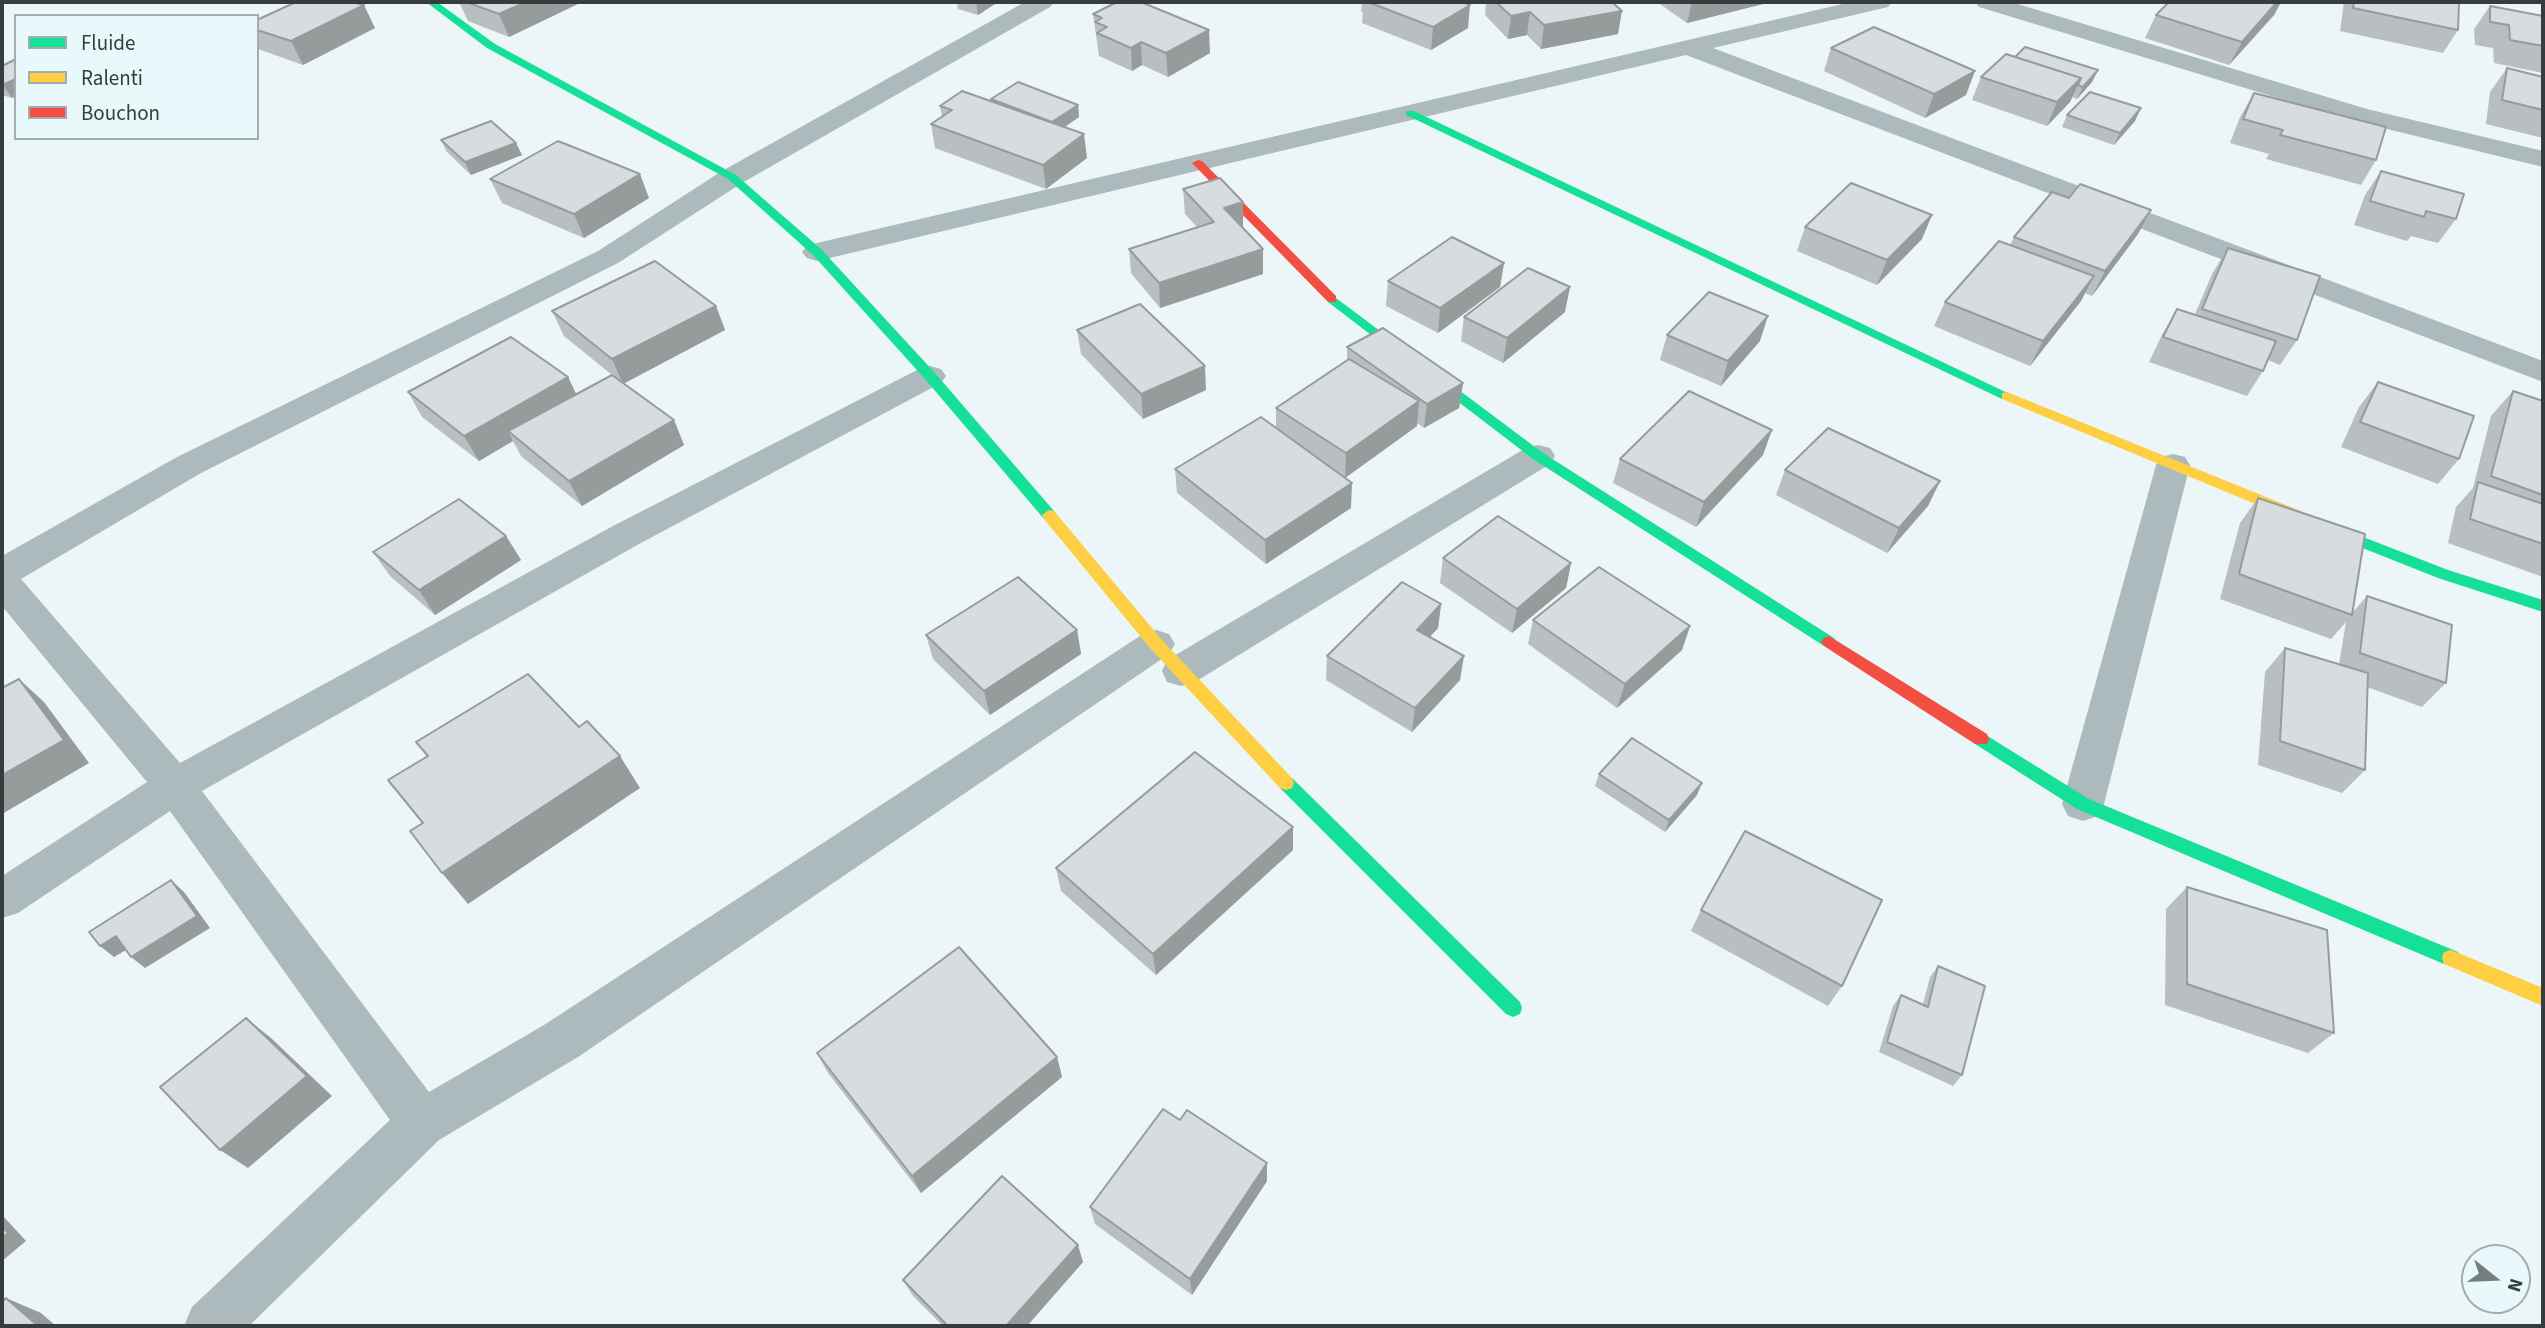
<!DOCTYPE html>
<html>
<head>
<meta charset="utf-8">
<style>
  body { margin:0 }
  #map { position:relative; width:2545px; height:1328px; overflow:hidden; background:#ecf5f7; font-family:"Source Sans 3",sans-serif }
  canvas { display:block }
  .frame { position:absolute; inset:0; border:4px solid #373d3f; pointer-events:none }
  .legend { position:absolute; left:14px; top:14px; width:245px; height:126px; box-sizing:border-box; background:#e8f8fb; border:2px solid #a1adb0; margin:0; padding:9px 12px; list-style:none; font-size:21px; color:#373d3f }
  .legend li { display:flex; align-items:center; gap:14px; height:35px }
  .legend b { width:35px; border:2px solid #a1adb0 }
  .north { position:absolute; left:2461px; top:1244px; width:70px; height:70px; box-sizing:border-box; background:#e8f8fb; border:2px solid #a1adb0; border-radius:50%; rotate:108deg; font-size:19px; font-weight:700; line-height:28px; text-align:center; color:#373d3f }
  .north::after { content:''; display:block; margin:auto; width:24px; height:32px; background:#767d7f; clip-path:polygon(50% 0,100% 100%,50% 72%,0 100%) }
</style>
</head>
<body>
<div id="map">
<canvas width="2545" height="1328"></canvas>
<div class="frame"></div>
<ul class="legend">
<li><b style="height:9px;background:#16e098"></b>Fluide</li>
<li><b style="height:9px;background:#ffcf43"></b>Ralenti</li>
<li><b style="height:9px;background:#f24e42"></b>Bouchon</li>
</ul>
<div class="north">N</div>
</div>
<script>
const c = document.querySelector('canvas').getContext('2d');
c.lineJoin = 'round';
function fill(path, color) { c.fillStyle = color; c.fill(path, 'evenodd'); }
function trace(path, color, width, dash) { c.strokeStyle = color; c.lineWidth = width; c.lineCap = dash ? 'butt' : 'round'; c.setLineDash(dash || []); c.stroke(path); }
fill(new Path2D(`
  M1025,2H1054L1050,7L742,183L618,263L201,473L21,579L180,763L613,526L919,369L930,366L941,369L946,376L941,383L639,544L202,791L429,1092L544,1025L1143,634L1156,630L1169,634L1175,644L1169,654L578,1057L439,1140L249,1326H184L192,1307L390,1120L170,811L18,913L2,918V876L147,782L2,606V556L177,457L598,251L722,171Z
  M1851,2H1892L1888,7L1713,48L2543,361V382L1686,55L817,261L807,258L802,252L807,246L817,243Z
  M1975,2H2011L2367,109L2543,151V167L2350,120L1979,7Z
  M1538,445L1550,448L1555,456L1550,464L1195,682L1181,686L1167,682L1162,671L1167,660L1526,448Z
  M2173,454L2185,457L2190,465L2104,804L2098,816L2083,821L2068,816L2062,804L2156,465L2161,457Z`), '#adbabd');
fill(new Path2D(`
  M426,2H437L495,44L736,175L821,249L935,373L1054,511L1056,515L1054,519H1044L925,379L813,255L728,179L487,48Z
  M1406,111H1414L2014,396L2012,399H2002L1406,115Z
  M1332,295L1543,453L1834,638L1837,642L1834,646H1824L1533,459L1328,302V296Z
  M2340,528L2448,570L2543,600V612L2438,578L2335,537L2333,533L2335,529Z
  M1981,732L2089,799L2458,952L2460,958L2458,964L2451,966L2444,964L2077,809L1975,744L1973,739L1975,734Z
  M1286,776L1292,778L1520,1002L1522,1008L1520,1014L1513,1017L1506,1014L1280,788L1278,783L1280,778Z`), '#16e098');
fill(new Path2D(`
  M2007,392L2345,529L2347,533L2340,538L2335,537L2002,399V393Z
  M1049,510L1054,511L1162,640L1292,778L1294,783L1292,788L1286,790L1280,788L1150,648L1044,519L1042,515Z
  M2451,950L2543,988V1006L2444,964L2442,958L2444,952Z`), '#ffcf43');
fill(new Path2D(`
  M1198,160L1202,161L1336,296V302H1328L1194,165L1192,163Z
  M1829,636L1987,734L1989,739L1987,744H1975L1824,646L1821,642L1824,638Z`), '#f24e42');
fill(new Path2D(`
  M459,2H582L509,37L468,21Z
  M957,2H998L978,15L958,9Z
  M1362,2H1463L1468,28L1431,50L1362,23L1363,12H1361Z
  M1486,2H1612L1618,34L1541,49L1527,35L1508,39L1485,15Z
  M1657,2H1771L1687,23Z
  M2169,2H2281L2274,15L2229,65L2145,38L2156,15Z
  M2344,2H2459L2458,30L2443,53L2340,31Z
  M2490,6L2543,16V73L2494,63L2493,48L2475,45L2474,29Z
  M1093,14L1210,53L1168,77L1142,65L1132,71L1099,56Z
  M257,20L375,28L303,65L258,49Z
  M1831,48L1966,95L1925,118L1824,71Z
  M2015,57L2098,70L2092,82L2077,99L2072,97L2070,102L2047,126L1972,100L1981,77Z
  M2,66L12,98L2,95Z
  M2507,68L2543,77V138L2486,124L2490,92Z
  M2254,93L2376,160L2361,185L2266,159L2269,154L2230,143L2240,117Z
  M991,99L1078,105L1079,117L1064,127L1087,158L1046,189L935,148L931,124L942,116L940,106L992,102Z
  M2067,115L2135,121L2114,145L2062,127Z
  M441,140L516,143L522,155L471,175L447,152Z
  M2381,171L2456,219L2438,243L2411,236L2407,241L2354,225L2365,195Z
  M490,179L649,198L584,238L502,203Z
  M1183,189L1243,202V227H1242L1263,274L1160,308L1131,273L1129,249L1197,227L1185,214Z
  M1805,227L1922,239L1877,285L1797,251Z
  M2138,234L2092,296L2085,293L2081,301L2030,366L1934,326L1945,302L2010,245L2014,237Z
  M2228,248L2297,340L2280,365L2268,360L2263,371L2247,396L2149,362L2163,333L2177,309L2195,314L2213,272Z
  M1504,263L1500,287L1438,333L1386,306L1388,281Z
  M716,306L725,330L624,383L674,420L684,445L582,506L521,456L513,441L479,461L422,417L408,392L568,377L576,394L612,375L564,336L552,311Z
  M1565,312L1503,363L1461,341L1464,317Z
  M1077,330L1206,390L1143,419L1081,354Z
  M1667,335L1760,341L1721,386L1660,360Z
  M1347,347L1463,383L1459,408L1424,428L1417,423V426L1345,478L1351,508L1266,564L1177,493L1175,469L1276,427V408L1347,361Z
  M2378,382L2459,459L2438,484L2341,447L2359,407Z
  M2513,391L2543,401V577L2448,543L2456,507L2473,488L2491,416Z
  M1763,455L1696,527L1613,483L1620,459Z
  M1785,470L1940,481L1928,506L1887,553L1776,495Z
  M2258,498L2353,612L2367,596L2446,683L2422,707L2367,687L2365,770L2342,793L2258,765L2265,672L2285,648L2339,664L2346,622L2331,639L2220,599L2240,523Z
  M506,536L521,560L435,615L390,576L373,552Z
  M1443,558L1571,563L1566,588L1512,633L1440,583Z
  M1441,604L1438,628L1430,637L1460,680L1412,732L1326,680L1327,656Z
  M1533,620L1690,626L1682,650L1617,708L1528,644Z
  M1077,630L1081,654L990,715L933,659L926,635Z
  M1599,774L1697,795L1665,832L1595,786Z
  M1293,850L1156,975L1061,891L1056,868Z
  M2187,887L2334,1033L2308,1053L2165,1005L2166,909Z
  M1701,910L1842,986L1828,1006L1691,931Z
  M1938,966L1962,1075L1953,1086L1879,1052L1893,1006L1901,995L1923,1004L1930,977Z
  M817,1053L1057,1057L1062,1077L921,1193L828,1073Z
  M1180,1120L1267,1181L1192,1295L1095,1224L1090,1207Z
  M1083,1262L1027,1326H943L913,1296L903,1280Z`), '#b9bec0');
fill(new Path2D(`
  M526,2H582L509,37L499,14Z
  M976,2H998L978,15Z
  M1692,2H1771L1687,23Z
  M2277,2H2281L2274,15L2229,65L2242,42Z
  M364,5L375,28L303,65L291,41Z
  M1470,5L1468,28L1431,50L1433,27Z
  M1622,11L1618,34L1541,49L1544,25Z
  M1530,12L1527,35L1508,39L1511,16Z
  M1209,30L1210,53L1168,77L1166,53Z
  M1141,42L1142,65L1132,71L1131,48Z
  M2098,70L2092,82L2077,99L2083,87Z
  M1975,71L1966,95L1925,118L1934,94Z
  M2081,78L2070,102L2047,126L2057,102Z
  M16,79V96L12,98L3,85Z
  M1078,105L1079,117L1053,135L1052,122Z
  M2141,108L2135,121L2114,145L2120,133Z
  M1084,134L1087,158L1046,189L1043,165Z
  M516,143L522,155L471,175L465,162Z
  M640,174L649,198L584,238L574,214Z
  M1243,202V227L1225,233L1224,208Z
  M2151,210L2138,234L2092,296L2105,271Z
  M1932,215L1922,239L1877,285L1887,260Z
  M1263,249V274L1160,308L1159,283Z
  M1504,263L1500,287L1438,333L1440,308Z
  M2094,276L2081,301L2030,366L2043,341Z
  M1570,287L1565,312L1503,363L1507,338Z
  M716,306L725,330L623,384L612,359Z
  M1768,316L1760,341L1721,386L1728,361Z
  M1205,366L1206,390L1143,419L1141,394Z
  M568,377L580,402L508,431L513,441L479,461L464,436Z
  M1463,383L1459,408L1424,428L1427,404Z
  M1419,401L1417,426L1345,478L1346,453Z
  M674,420L684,445L582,506L569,481Z
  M1772,430L1763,455L1696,527L1704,502Z
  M1940,481L1928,506L1887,553L1899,528Z
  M1352,483L1351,508L1266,564L1265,540Z
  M506,536L521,560L435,615L419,590Z
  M1571,563L1566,588L1512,633L1517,609Z
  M1441,604L1438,628L1414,654L1417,630Z
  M1690,626L1682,650L1617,708L1625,684Z
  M1077,630L1081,654L990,715L984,691Z
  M1464,656L1460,680L1412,732L1415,708Z
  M19,679L44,702L89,763L2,814V775Z
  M620,756L640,788L468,904L442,873Z
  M1702,783L1697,795L1665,832L1669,820Z
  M1293,827V850L1156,975L1153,954Z
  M171,880L184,892L210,928L145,968L131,957Z
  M116,936L131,947L114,957L100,946Z
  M246,1018L271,1038L332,1096L248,1168L220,1150Z
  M1057,1057L1062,1077L921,1193L912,1176Z
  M1267,1163V1181L1192,1295L1190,1279Z
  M2,1215L26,1241L2,1261Z
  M1078,1245L1083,1262L1027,1326H1006Z
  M6,1298L41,1313L56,1326H38Z`), '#969b9c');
const building = new Path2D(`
  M296,2H352L364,5L291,41L257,30V20Z
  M466,2H526L499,14Z
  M1117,2H1141L1209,30L1166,53L1141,42L1131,48L1097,33L1107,27L1095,22L1102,18L1093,14Z
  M1368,2H1463L1470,5L1433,27Z
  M1496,2H1612L1622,11L1544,25L1530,12L1511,16Z
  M2169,2H2277L2242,42L2156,15Z
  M2354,2H2459L2458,30L2353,8Z
  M2490,6L2543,16V46L2510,40L2509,25L2490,22Z
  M1874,27L1975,71L1934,94L1831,48Z
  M2025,47L2098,70L2083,87L2078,85L2081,78L2015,57Z
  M2006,54L2081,78L2057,102L1981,77Z
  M16,59V79L2,85V66Z
  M2507,68L2543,77V110L2502,100Z
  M1018,82L1078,105L1052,122L991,99Z
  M962,91L1084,134L1043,165L931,124L952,110L940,106Z
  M2090,92L2141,108L2120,133L2067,115Z
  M2254,93L2386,127L2376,160L2280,135L2283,130L2243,119Z
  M491,121L516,143L465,162L441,140Z
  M558,141L640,174L574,214L490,179Z
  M2381,171L2464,194L2456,219L2426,211L2424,217L2370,201Z
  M1220,178L1243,202L1224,208L1263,249L1159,283L1129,249L1214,222L1183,189Z
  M1851,183L1932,215L1887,260L1805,227Z
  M2080,184L2151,210L2105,271L2014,237L2052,192L2069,198Z
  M1452,237L1504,263L1440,308L1388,281Z
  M1999,241L2094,276L2043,341L1945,302Z
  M2228,248L2320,276L2297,340L2202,309Z
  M655,261L716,306L612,359L552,311Z
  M1528,268L1570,287L1507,338L1464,317Z
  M1709,292L1768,316L1728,361L1667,335Z
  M1140,304L1205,366L1141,394L1077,330Z
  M2177,309L2276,341L2263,371L2163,337Z
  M1383,328L1463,383L1427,404L1347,347Z
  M511,337L568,377L464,436L408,392Z
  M1349,359L1419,401L1346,453L1276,408Z
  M612,375L674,420L569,481L508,431Z
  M2378,382L2474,416L2459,459L2360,422Z
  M1689,391L1772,430L1704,502L1620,459Z
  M2513,391L2543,401V495L2491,476Z
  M1261,417L1352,483L1265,540L1175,469Z
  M1828,428L1940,481L1899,528L1785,470Z
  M2478,482L2543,504V544L2470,519Z
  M2258,498L2365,534L2352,615L2239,574Z
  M459,499L506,536L419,590L373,552Z
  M1498,516L1571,563L1517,609L1443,558Z
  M1599,567L1690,626L1625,684L1533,620Z
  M1018,577L1077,630L984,691L926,635Z
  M1402,582L1441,604L1417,630L1464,656L1415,708L1327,656Z
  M2367,596L2452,625L2446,683L2360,653Z
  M2285,648L2368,673L2365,770L2280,741Z
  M528,674L579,727L587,721L620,756L442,873L410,831L423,823L388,780L428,756L416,742Z
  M19,679L64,740L2,775V688Z
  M1632,738L1702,783L1669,820L1599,774Z
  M1195,752L1293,827L1153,954L1056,868Z
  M1745,831L1882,900L1842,986L1701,910Z
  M171,880L197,916L131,957L116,936L100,946L89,932Z
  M2187,887L2327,930L2334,1033L2187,984Z
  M959,947L1057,1057L912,1176L817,1053Z
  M1938,966L1985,986L1962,1075L1887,1042L1901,995L1928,1007Z
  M246,1018L307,1076L220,1150L160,1087Z
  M1163,1109L1180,1120L1187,1110L1267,1163L1190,1279L1090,1207Z
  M1002,1176L1078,1245L1006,1326H948L903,1280Z
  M2,1226L8,1233L2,1238Z
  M6,1298L38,1326H2V1302Z`);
fill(building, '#d7dddf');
trace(building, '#969b9c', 2);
</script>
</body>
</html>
